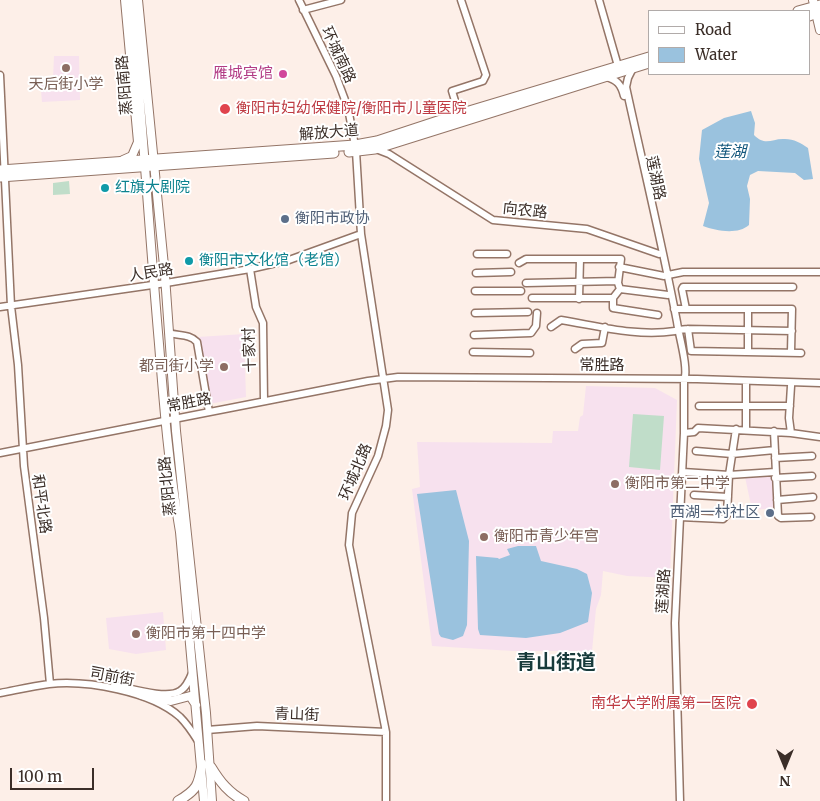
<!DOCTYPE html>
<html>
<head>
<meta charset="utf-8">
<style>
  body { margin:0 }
  #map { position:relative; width:820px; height:801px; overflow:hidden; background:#fdefe8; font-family:Merriweather,serif }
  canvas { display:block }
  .legend { position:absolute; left:648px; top:10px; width:162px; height:65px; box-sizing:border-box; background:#fff; border:1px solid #b1aba9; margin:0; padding:6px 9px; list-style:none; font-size:15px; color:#3b2e28 }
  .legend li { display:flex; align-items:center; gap:10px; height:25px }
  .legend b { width:25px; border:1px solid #b1aba9 }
  .north { position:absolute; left:760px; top:741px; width:50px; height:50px; -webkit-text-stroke:4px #fff; paint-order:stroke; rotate:180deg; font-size:14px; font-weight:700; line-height:20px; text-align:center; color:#3b2e28 }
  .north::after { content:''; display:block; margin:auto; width:18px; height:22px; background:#3b2e28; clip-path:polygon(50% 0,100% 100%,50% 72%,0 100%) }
  .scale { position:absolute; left:10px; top:768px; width:84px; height:22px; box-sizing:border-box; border:2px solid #3b2e28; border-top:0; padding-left:6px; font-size:15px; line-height:18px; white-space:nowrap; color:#3b2e28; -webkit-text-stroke:4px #fff; paint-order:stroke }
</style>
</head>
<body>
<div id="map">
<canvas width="820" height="801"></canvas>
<ul class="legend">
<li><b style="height:6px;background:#fff"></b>Road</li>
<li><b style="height:14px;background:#9ac2de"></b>Water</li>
</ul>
<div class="north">N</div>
<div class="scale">100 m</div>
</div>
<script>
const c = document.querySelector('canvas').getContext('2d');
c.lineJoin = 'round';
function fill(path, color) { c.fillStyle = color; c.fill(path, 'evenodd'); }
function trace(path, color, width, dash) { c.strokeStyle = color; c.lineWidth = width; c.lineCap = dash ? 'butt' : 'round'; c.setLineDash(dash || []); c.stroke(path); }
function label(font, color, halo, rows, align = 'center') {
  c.font = font + ' Merriweather,"Noto Sans SC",serif'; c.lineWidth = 4; c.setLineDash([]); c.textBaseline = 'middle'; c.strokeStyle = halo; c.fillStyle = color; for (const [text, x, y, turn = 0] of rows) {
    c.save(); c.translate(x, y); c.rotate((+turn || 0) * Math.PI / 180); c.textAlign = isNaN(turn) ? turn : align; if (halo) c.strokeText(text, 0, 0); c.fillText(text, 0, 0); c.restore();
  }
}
fill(new Path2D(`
  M54,56H79L80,100L42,102L40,80L53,79Z
  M244,334L246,397L209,404L198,337Z
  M586,386L655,388L677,400L670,578L627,576L603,571L601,595L596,609L592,651H513L432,646L412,489L420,487L417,442L552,443L553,431H578L580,417L583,415Z
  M774,476L776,508L752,510L745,477Z
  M163,612L166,650L136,654L109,649L106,618Z`), '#f7e1ee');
fill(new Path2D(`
  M69,181L70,194L53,195V183Z
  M633,414L664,416L660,470L629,467Z`), '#c0ddc9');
fill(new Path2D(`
  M751,111L755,123L754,135C766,147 772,138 785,139C794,139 801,143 808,148L813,179L804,180L795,173L758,171L750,175L747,186L750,199L749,225C738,235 716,231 703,226L709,203L699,159L702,130L724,118Z
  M456,490L469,541L467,625L463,636L453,640L441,637L439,634L417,494Z
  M518,546H536L541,561L577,569L587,574L592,593L588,622L560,633L526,638L480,635L478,629L476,556L498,558L499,559L510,555L507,549Z`), '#9ac2de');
const minor = new Path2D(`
  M299,0L336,76L348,108L356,151L361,234L388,410L386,426L378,456L352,513L349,545L386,732V801
  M599,0L618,66
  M303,10L341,0
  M633,68L628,78L626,87C643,165 662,243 677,322C679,337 689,368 684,382V433L675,623L680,801
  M0,75L11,306L18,365L24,466L44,618L50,684
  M606,77C617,80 621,84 624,96
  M459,114L452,91L483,81L486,75L461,0
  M376,149L389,154L493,220L587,229L659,254
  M477,254H507
  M519,263L526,259H621L618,283L620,289L613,298V308L658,315
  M619,267L664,276
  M250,269L256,307L263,323L264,401
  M476,273L511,272
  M668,275L683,272H820
  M526,283L618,281
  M620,289L668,295
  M475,291H521
  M532,298H613
  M579,299L580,259
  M0,307L166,283L250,269L289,260L361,234
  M674,309H792L791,352
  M686,309L682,289L683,287H793
  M748,309V352
  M475,313L528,312
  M551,327L561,320C598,326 637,337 675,331
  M688,329L691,351L801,353
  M678,330L688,329L792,331
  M169,333C179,336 190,334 197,342L209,412
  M474,335L531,333L536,326L537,313
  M575,349L582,344L602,343L605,327
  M473,352L530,353
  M746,384V430
  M699,406H790
  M774,431L778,516L781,518L811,517
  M684,433L694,432L698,428L791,433L820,437
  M791,433L789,418L791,386
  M696,451L732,454L775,450
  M0,453L368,381L398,377L697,379L820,383
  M775,458L812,456
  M683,472L729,475L775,472
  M775,478L812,476
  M694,495L728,497
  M777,500L813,497
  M680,517L723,519L727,515L729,475L736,429
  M114,685C130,688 167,700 180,691C187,687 190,678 193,671
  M0,693C16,690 33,686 49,684C87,680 151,691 180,717C187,724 193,733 198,741
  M207,730L257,726L386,732`);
const major = new Path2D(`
  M131,0C142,114 149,229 159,344C164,407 169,469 180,532L204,801
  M138,0L165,276L176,431L206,713L212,801
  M813,0L820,30
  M123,160L132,156L138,142L125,0
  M142,695L171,701L190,696L196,705`);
const highway = new Path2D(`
  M798,11L820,5
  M809,16L820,12
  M349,152L375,149L649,63
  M0,170L355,145L377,141L459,114L649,57
  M0,177L334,153
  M211,767C220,782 229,793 244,801
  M178,801C197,790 199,785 202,764`);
trace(minor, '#947567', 9);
trace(major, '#947567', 10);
trace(highway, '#947567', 11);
trace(minor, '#fff', 6);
trace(major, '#fff', 8);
trace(highway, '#fff', 9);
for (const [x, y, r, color] of [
  [66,68,5,"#8d6e63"],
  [283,74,5,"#d1479c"],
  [225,109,6,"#e0444e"],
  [105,188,5,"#0f9aa8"],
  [285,219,5,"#5c6f8a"],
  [189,261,5,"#0f9aa8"],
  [224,367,5,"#8d6e63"],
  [615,484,5,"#8d6e63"],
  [770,513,5,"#5c6f8a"],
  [484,537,5,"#8d6e63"],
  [136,634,5,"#8d6e63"],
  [752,704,6,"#e0444e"]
]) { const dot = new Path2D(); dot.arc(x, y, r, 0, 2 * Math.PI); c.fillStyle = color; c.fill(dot); trace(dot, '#fff', 2); }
label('15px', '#3b2e28', '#fff', [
  ["环城南路",338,55,65],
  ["蒸阳南路",125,85,-95],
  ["解放大道",329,133,-5],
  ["莲湖路",655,178,78],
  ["向农路",525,211,6],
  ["人民路",151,273,-9],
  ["十家村",250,350,-92],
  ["常胜路",602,366],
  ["常胜路",189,403,-11],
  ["环城北路",356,472,-67],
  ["蒸阳北路",168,486,-96],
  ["和平北路",41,504,82],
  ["莲湖路",664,591,-87],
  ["司前街",112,677,11],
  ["青山街",297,715,2]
]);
label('15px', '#b23c85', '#fff', [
  ["雁城宾馆",273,74]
], 'right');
label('15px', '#785e54', '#fff', [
  ["天后街小学",66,85,"center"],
  ["都司街小学",214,367,"right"],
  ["衡阳市第二中学",625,484],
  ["衡阳市青少年宫",494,537],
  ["衡阳市第十四中学",146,634]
], 'left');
label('15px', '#be3a42', '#fff', [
  ["衡阳市妇幼保健院/衡阳市儿童医院",236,109],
  ["南华大学附属第一医院",741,704,"right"]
], 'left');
label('15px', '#0d838f', '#fff', [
  ["红旗大剧院",115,188],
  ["衡阳市文化馆（老馆）",199,261]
], 'left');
label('15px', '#4e5e75', '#fff', [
  ["衡阳市政协",295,219],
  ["西湖一村社区",760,513,"right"]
], 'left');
label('italic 16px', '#13577c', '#fff', [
  ["莲湖",730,152]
]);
label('bold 20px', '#183b3b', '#fff', [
  ["青山街道",556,663]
]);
</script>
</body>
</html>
